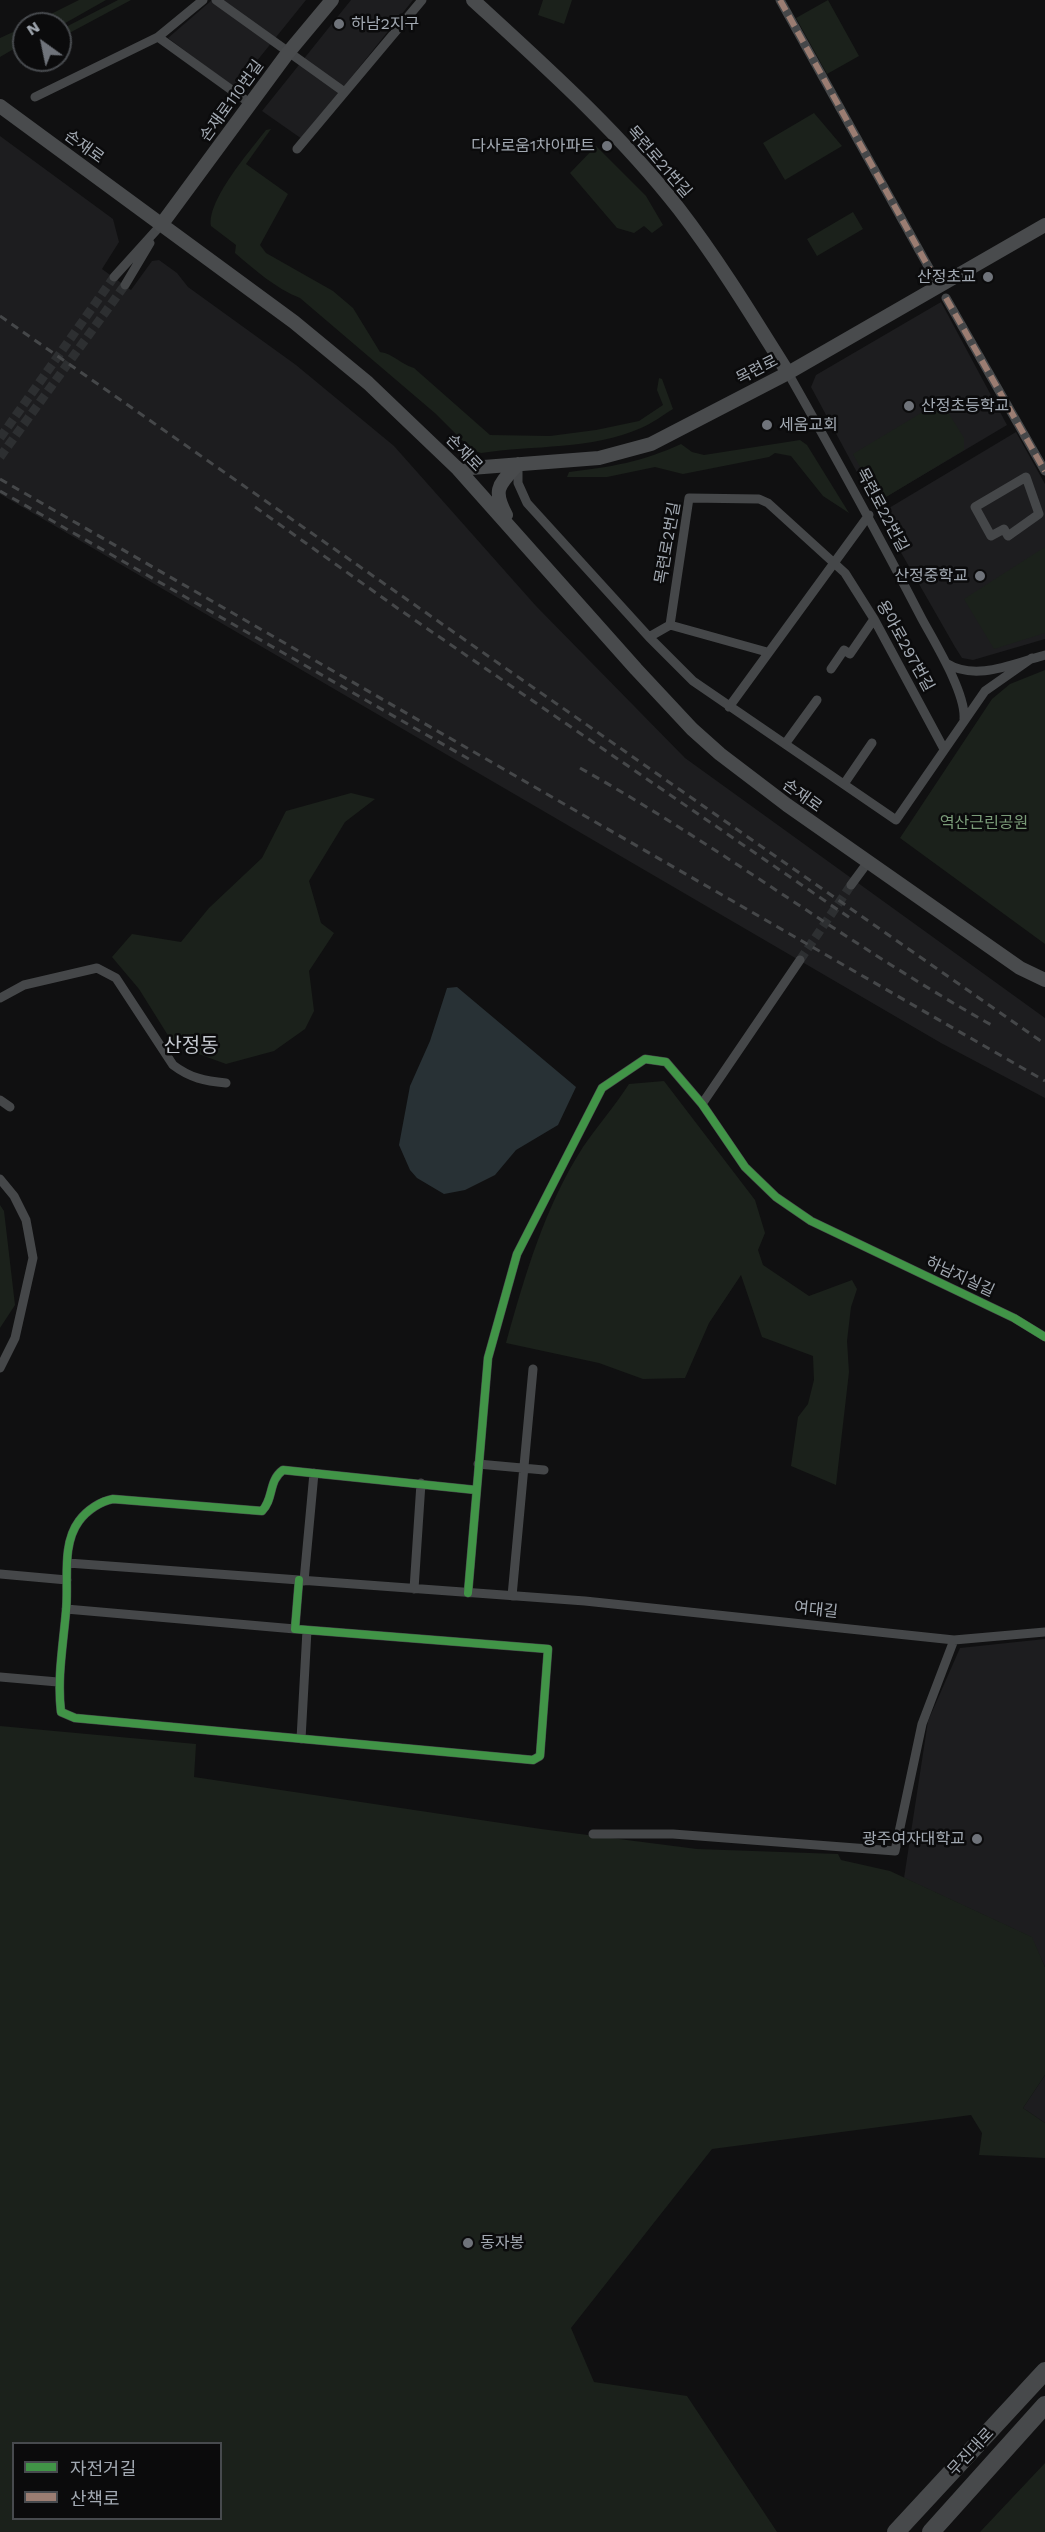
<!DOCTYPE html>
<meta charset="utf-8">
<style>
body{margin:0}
#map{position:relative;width:1045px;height:2532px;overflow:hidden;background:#101011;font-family:"Work Sans","Noto Sans KR",sans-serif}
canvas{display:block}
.legend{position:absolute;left:12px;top:2442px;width:210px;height:78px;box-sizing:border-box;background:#0b0b0c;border:2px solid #474a4e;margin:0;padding:8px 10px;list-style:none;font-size:18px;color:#a2a9b2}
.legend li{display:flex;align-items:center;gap:12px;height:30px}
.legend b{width:30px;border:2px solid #474a4e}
.north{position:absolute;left:12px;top:12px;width:60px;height:60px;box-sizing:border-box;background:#0b0b0c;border:2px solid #474a4e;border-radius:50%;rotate:327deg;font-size:16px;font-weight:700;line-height:24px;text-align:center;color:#a2a9b2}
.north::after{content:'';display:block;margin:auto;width:21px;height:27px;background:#6f737a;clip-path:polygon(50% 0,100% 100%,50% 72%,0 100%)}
</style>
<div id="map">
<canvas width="1045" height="2532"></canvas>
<ul class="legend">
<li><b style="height:8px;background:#419447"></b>자전거길</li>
<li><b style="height:8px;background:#9b7d72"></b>산책로</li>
</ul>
<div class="north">N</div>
</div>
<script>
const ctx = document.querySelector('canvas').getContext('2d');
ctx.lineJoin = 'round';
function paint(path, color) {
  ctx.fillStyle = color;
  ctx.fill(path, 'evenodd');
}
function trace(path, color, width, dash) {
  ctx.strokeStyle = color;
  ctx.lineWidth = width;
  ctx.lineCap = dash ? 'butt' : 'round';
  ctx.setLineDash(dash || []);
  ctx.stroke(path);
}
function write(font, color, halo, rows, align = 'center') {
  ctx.font = font + ' "Work Sans","Noto Sans KR",sans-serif';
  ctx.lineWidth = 5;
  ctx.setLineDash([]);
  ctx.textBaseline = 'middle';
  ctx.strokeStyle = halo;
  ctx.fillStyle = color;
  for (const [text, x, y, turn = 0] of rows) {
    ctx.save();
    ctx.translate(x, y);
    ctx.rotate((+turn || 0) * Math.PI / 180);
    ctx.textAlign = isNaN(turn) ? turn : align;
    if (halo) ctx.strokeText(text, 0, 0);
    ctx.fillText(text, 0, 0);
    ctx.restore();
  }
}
paint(new Path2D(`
 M 212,0 L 306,0 L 235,88 L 168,38 Z
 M 351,0 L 413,0 L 302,139 L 262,111 Z
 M 0,136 L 113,219 L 119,242 L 102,269 L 131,290 L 152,261 L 159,260 L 177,273 L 188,287 L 296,365 L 394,446 L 536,606 L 685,758 L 1045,1018 L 1045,1098 L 941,1043 L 0,494 Z
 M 941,302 L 1007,425 L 874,504 L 811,387 L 816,375 Z
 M 1016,432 L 1045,484 L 1045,639 L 973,660 L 962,658 L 955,647 L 879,514 Z
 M 1045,1639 L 1045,1967 L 1031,1937 L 904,1878 L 928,1721 L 960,1648 Z
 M 1045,2075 L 1045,2123 L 1023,2108 Z`), '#1d1d1f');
paint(new Path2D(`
 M 79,0 L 106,0 L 60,26 L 60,24 L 31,24 Z
 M 118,0 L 131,0 L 60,38 L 60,30 Z
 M 543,0 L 572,0 L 564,24 L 538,15 Z
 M 828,0 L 859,56 L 827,74 L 796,18 Z
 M 24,27 L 24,43 L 0,57 L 0,38 Z
 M 814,113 L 842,146 L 785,180 L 763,143 Z
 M 271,129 L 246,164 L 288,194 L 260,245 L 266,253 L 333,291 L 353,308 L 380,352 C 394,354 400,364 414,368 L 490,435 L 550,436 L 596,430 L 639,421 L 663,405 L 657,390 L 659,378 L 662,379 L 673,409 C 663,415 653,423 641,428 C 592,450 533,445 481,453 L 472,450 L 436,414 L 300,298 C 275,288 255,270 235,253 L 236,245 L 211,226 C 207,200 250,151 266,130 Z
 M 596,146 L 646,196 L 663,225 L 652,233 L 644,226 L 634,233 L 617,228 L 570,173 Z
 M 853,212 L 863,229 L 817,256 L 807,239 Z
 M 941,401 L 964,438 L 964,450 L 881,500 L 877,498 L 853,454 Z
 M 800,440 L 807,445 L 849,513 L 823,496 L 791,456 L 775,453 L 769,457 L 683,474 L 655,467 L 607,477 L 567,477 L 569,472 C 611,467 642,462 681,444 L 692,452 L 704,455 Z
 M 1045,547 L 1045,633 L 994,649 L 964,599 Z
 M 1045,670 L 1045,944 L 900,838 L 992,699 L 1010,684 Z
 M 351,793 L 375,799 L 345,822 L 309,881 L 321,923 L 334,933 L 309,971 L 314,1011 L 305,1029 L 274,1051 L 226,1064 L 174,1045 L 139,989 L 112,957 L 132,934 L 181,942 L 209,908 L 262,858 L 286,811 Z
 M 664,1081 L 755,1200 L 765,1233 L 758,1250 L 763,1265 L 809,1296 L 852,1280 L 857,1289 L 851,1307 L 847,1341 L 849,1372 L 836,1485 L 791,1466 L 798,1417 L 808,1404 L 814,1380 L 813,1356 L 762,1337 L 741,1275 L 709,1323 L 685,1378 L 643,1379 L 599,1363 L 506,1343 C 525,1275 545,1206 583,1147 C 598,1125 615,1106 629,1084 Z
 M 0,1205 L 4,1211 L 15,1305 L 0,1328 Z
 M 0,1726 L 196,1744 L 194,1777 L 541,1829 L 697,1849 L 838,1854 L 841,1860 L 890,1871 L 1032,1937 L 1045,1967 L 1045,2075 L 1023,2108 L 1045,2123 L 1045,2158 L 979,2155 L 982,2133 L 971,2115 L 712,2149 L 571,2328 L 594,2382 L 687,2396 L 777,2532 L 0,2532 ZM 14,2444 L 220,2444 L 220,2518 L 14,2518 Z
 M 1045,2463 L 1045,2532 L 980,2532 Z`), '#1b211b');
paint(new Path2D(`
 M 457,987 L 576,1087 L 558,1125 L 516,1150 L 495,1175 L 465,1190 L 444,1194 L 417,1178 L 410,1170 L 399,1145 L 410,1086 L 430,1041 L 447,988 Z`), '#283135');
trace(new Path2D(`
 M 0,438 L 114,277
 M 0,457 L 125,285
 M 800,960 L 851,885`), '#2d2f31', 9, [9, 4.5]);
trace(new Path2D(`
 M 216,0 L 343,91
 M 780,0 L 934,277
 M 158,37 L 251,104
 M 35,97 L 158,37 L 203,0
 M 297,149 L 422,0
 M 114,277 L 161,225
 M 125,285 L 150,243
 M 946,298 L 1045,471
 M 788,373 C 834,454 879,536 922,619 C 935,643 966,693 964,719
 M 518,464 L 518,483 L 527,503 L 649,637 L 693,681 L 896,820 L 985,691 L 1032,658
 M 1026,477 L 1039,514 L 1008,536 L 1004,529 L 991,536 L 975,507 Z
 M 670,625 L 689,498 L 759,499 L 768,503 L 845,573 L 874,619 L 944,749
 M 670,625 L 767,652
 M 649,637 L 670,625
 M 946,663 C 976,682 1014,663 1045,655
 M 831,669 L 844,650 L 850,654 L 874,619
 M 729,707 L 869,515
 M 785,744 L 817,700
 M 844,784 L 872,743
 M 851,885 L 868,862
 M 0,998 L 24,985 L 97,968 L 116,978 L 173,1065 C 190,1078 205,1081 226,1083
 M 0,1100 L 10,1107
 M 702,1104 L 800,960
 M 0,1179 L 14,1196 L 26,1220 L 33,1258 L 15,1338 L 0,1368
 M 478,1464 L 544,1470
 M 68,1563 L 585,1601 L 954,1640 L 1045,1632
 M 0,1574 L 67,1580
 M 299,1580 L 295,1629 L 548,1649 L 540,1756 L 533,1760 L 75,1718 L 61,1712 C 57,1678 63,1646 66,1611 C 69,1583 61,1545 79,1521 C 87,1510 101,1501 113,1499 L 262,1511 C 274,1499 268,1481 283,1470 L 476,1490
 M 304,1581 L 314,1473
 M 414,1589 L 421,1483
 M 468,1593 L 488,1358 L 517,1254 L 602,1088 L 645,1059 L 666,1062 L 702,1104 L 745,1167 L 776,1197 L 811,1221 L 1014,1318 L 1045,1337
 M 512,1596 L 533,1369
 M 66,1609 L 295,1629
 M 0,1677 L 58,1682
 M 301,1739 L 307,1630
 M 593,1834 L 673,1834 L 895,1851 L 922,1724 L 954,1640`), '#454749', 9);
trace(new Path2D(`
 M 473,0 C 545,66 619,132 679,209 C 719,261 753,317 788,373
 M 0,106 L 294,322 L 368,383 L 458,469 L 636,669 L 692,729 L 720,754 L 787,805 L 1020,968 L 1045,980
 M 161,225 L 287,54 L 332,0
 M 458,469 L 599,458 L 651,444 L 788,373 L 1045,225
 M 506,515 C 492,489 499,485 518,464`), '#494b4d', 14);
trace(new Path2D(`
 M 896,2532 L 1045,2371
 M 931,2532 L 1045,2405`), '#47494b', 18);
trace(new Path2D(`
 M 0,316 L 1045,1044
 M 0,479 L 1045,1081
 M 0,491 L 474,762
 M 255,507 L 400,610 L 850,918
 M 580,768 C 723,848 853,948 995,1027`), '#454749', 3, [8, 6]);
trace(new Path2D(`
 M 780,0 L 934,277
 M 946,298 L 1045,471`), '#9b7d72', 6, [12, 6]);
trace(new Path2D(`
 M 299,1580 L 295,1629 L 548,1649 L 540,1756 L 533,1760 L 75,1718 L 61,1712 C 57,1678 63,1646 66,1611 C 69,1583 61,1545 79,1521 C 87,1510 101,1501 113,1499 L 262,1511 C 274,1499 268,1481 283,1470 L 476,1490
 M 468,1593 L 488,1358 L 517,1254 L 602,1088 L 645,1059 L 666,1062 L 702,1104 L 745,1167 L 776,1197 L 811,1221 L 1014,1318 L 1045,1337`), '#419447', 8);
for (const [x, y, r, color] of [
 [339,24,6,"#6f737a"],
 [607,146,6,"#6f737a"],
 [988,277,6,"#6f737a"],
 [909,406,6,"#6f737a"],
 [767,425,6,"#6f737a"],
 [980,576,6,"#6f737a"],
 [977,1839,6,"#6f737a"],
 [468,2243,6,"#6f737a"]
]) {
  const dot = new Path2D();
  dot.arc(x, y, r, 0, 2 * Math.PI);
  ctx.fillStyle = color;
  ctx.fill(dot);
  trace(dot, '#0b0b0c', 2);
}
write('16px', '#a2a9b2', '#0b0b0c', [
 ["하남2지구",351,24],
 ["다사로움1차아파트",595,146,"right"],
 ["산정초교",976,277,"right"],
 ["산정초등학교",921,406],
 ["세움교회",779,425],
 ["산정중학교",968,576,"right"],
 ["광주여자대학교",965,1839,"right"],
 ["동자봉",480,2243]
], 'left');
write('16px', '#a2a9b2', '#0b0b0c', [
 ["손재로110번길",232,101,-54],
 ["손재로",84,147,36],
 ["목련로21번길",659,162,49],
 ["목련로",757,370,-27],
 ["손재로",464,453,46],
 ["목련로22번길",882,510,62],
 ["목련로2번길",668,543,-80],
 ["용아로297번길",905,646,61],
 ["손재로",802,796,36],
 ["하남지실길",960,1277,25],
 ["여대길",816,1610,6],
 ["무진대로",971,2452,-47]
]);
write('16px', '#7b9c79', '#0b0b0c', [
 ["역산근린공원",984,823]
]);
write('20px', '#c3c7ce', '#0b0b0c', [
 ["산정동",191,1046]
]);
</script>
